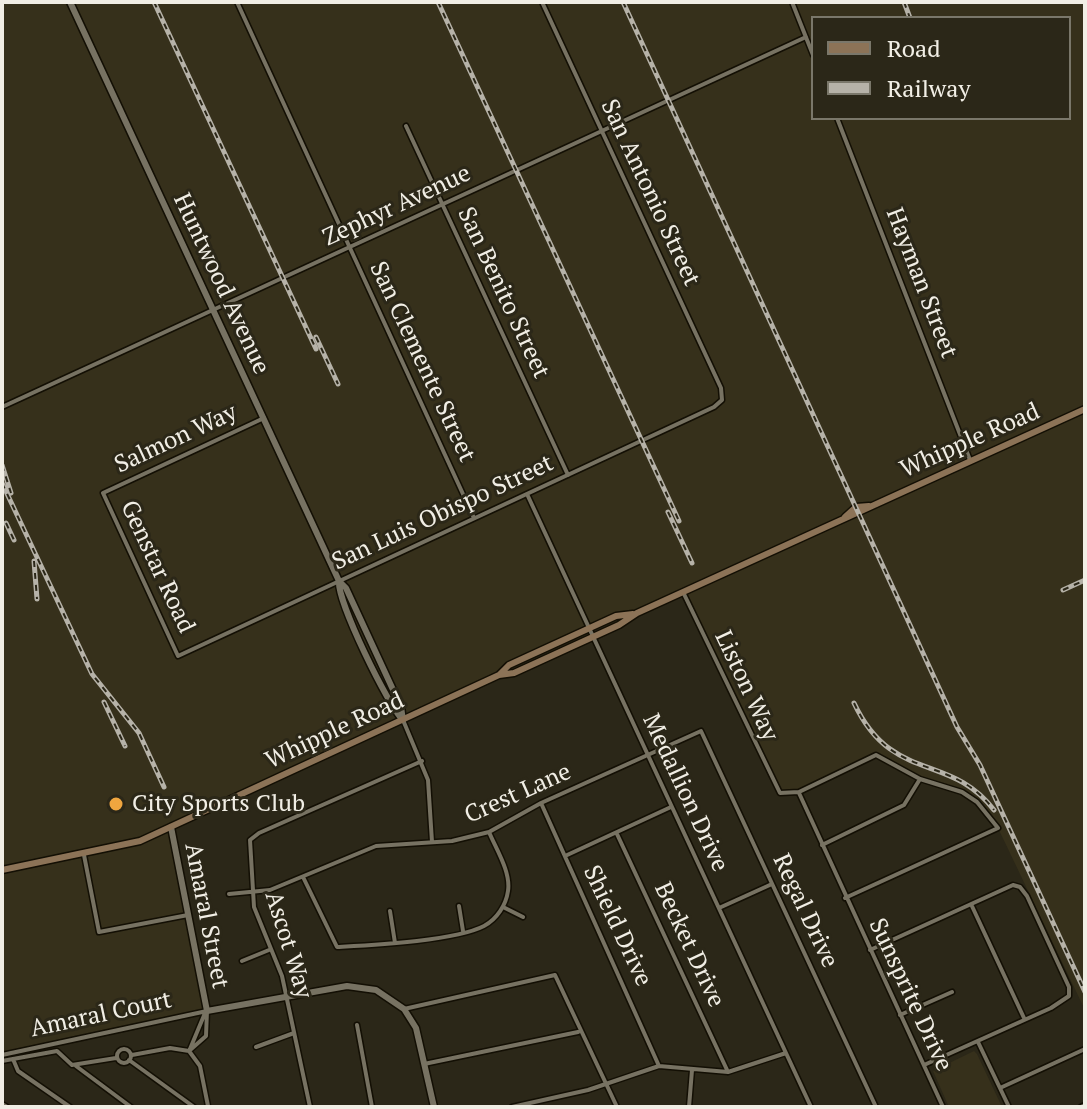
<!DOCTYPE html>
<style>
body{margin:0}
#map{position:relative;width:1087px;height:1109px;overflow:hidden;background:#2b2718;font-family:"PT Serif",serif}
canvas{display:block}
.frame{position:absolute;inset:0;border:4px solid #f1eee5;pointer-events:none}
.legend{position:absolute;left:811px;top:16px;width:260px;height:104px;box-sizing:border-box;background:#2b2718;border:2px solid #7a776a;margin:0;padding:10px 14px;list-style:none;font-size:24px;color:#f1eee5}
.legend li{display:flex;align-items:center;gap:16px;height:40px}
.legend b{width:40px;border:2px solid #7a776a}
</style>
<div id="map">
<canvas width="1087" height="1109"></canvas>
<div class="frame"></div>
<ul class="legend">
<li><b style="height:10px;background:#8c7357"></b>Road</li>
<li><b style="height:10px;background:#b6b2a8"></b>Railway</li>
</ul>
</div>
<script>
const ctx = document.querySelector('canvas').getContext('2d');
ctx.lineJoin = 'round';
function paint(path, color) {
  ctx.fillStyle = color;
  ctx.fill(path, 'evenodd');
}
function trace(path, color, width, dash) {
  ctx.strokeStyle = color;
  ctx.lineWidth = width;
  ctx.lineCap = dash ? 'butt' : 'round';
  ctx.setLineDash(dash || []);
  ctx.stroke(path);
}
function write(font, color, halo, rows, align = 'center') {
  ctx.font = font + ' "PT Serif",serif';
  ctx.lineWidth = 6;
  ctx.setLineDash([]);
  ctx.textBaseline = 'middle';
  ctx.strokeStyle = halo;
  ctx.fillStyle = color;
  for (const [text, x, y, turn = 0] of rows) {
    ctx.save();
    ctx.translate(x, y);
    ctx.rotate((+turn || 0) * Math.PI / 180);
    ctx.textAlign = isNaN(turn) ? turn : align;
    if (halo) ctx.strokeText(text, 0, 0);
    ctx.fillText(text, 0, 0);
    ctx.restore();
  }
}
paint(new Path2D(`
 M 2,2 L 1085,2 L 1085,1010 L 998,828 L 977,802 L 962,792 L 920,779 L 876,755 L 799,792 L 780,793 L 682,593 L 637,613 L 615,616 L 509,665 L 499,675 L 171,827 L 207,1011 L 2,1055 ZM 813,18 L 1069,18 L 1069,118 L 813,118 Z
 M 974,1051 L 977,1054 L 1002,1107 L 949,1107 L 933,1071 Z`), '#36301b');
const minor = new Path2D(`
 M 237,2 L 474,518
 M 792,2 L 813,55
 M 837,118 L 970,460
 M 406,126 L 568,475
 M 2,407 L 806,37
 M 264,418 L 103,493 L 178,656 L 714,407 L 722,400 L 721,388 L 542,2
 M 527,494 L 811,1107
 M 683,592 L 780,793 L 799,792 L 876,755 L 920,779 L 962,792 L 977,802 L 998,828 L 845,898
 M 403,720 L 428,780 L 432,842
 M 799,793 L 943,1107
 M 541,803 L 659,1066
 M 617,834 L 728,1072
 M 822,845 L 904,805 L 920,779
 M 84,855 L 99,932 L 188,915
 M 565,856 L 671,807
 M 304,879 L 337,947 C 372,945 455,941 484,926 C 497,919 506,905 508,891 C 511,872 496,849 489,832
 M 229,894 L 270,890 L 376,846 L 452,841 L 489,832 L 541,803 L 701,731 L 876,1107
 M 971,904 L 1024,1018
 M 459,906 L 463,931
 M 503,907 L 523,917
 M 719,908 L 772,884
 M 390,911 L 395,943
 M 870,950 L 1013,885 L 1020,887 L 1027,896 L 1069,987 L 1069,996 L 1051,1008 L 924,1065
 M 242,961 L 269,950
 M 404,1009 L 555,975 L 617,1107
 M 900,1015 L 952,992
 M 357,1025 L 372,1107
 M 978,1042 L 1009,1107
 M 256,1047 L 294,1033
 M 190,1049 L 205,1013
 M117 1056a7 7 0 1 1 14 0a7 7 0 1 1-14 0Z
 M 189,1051 L 206,1036 L 207,1011
 M 2,1055 L 207,1011
 M 132,1055 L 170,1048 L 189,1051 L 200,1066 L 208,1106
 M 13,1059 L 18,1071 L 70,1107
 M 129,1060 L 194,1107
 M 2,1061 L 57,1051 L 72,1065 L 116,1058
 M 424,1064 L 578,1032
 M 76,1066 L 131,1107
 M 1000,1088 L 1085,1049
 M 2,1104 L 7,1107
 M 310,1107 L 282,976 L 254,907 L 250,840 L 259,833 L 422,761
 M 512,1107 L 588,1090 L 659,1066 L 728,1072 L 786,1053
 M 689,1107 L 692,1070
 M 1081,1107 L 1085,1105`);
const tertiary = new Path2D(`
 M 70,2 L 339,581 L 346,588 L 401,707 L 403,720
 M 339,581 C 337,601 388,706 403,720
 M 171,827 L 207,1011 L 347,986 L 376,990 L 404,1009 L 416,1028 L 434,1107`);
const secondary = new Path2D(`
 M 845,517 L 856,507 L 869,506
 M 499,675 L 509,665 L 616,616 L 633,614
 M 2,870 L 140,841 L 499,675 L 514,673 L 619,625 L 637,613 L 1085,409`);
trace(minor, '#130f04', 7);
trace(tertiary, '#130f04', 9);
trace(secondary, '#130f04', 9);
trace(minor, '#777262', 4);
trace(tertiary, '#777262', 6);
trace(secondary, '#8c7357', 6);
const rail = new Path2D(`
 M 154,2 L 316,349
 M 438,2 L 679,521
 M 623,2 L 957,727 L 980,765 L 1085,992
 M 904,2 L 910,18
 M 316,337 L 338,384
 M 2,465 L 11,493
 M 2,483 L 92,674 L 139,733 L 164,787
 M 668,512 L 692,563
 M 6,523 L 14,540
 M 34,561 L 37,599
 M 1063,590 L 1085,580
 M 104,702 L 125,746
 M 854,703 C 892,784 950,752 994,810`);
trace(rail, '#b6b2a8', 5);
trace(rail, '#2b2718', 2, [6]);
for (const [x, y, r, color] of [
 [116,804,8,"#f0a63f"]
]) {
  const dot = new Path2D();
  dot.arc(x, y, r, 0, 2 * Math.PI);
  ctx.fillStyle = color;
  ctx.fill(dot);
  trace(dot, '#2b2718', 3);
}
write('24px', '#f1eee5', '#2b2718', [
 ["San Antonio Street",650,193,65],
 ["Zephyr Avenue",397,206,-25],
 ["Hayman Street",921,283,69],
 ["Huntwood Avenue",221,284,65],
 ["San Benito Street",503,293,65],
 ["San Clemente Street",422,362,65],
 ["Salmon Way",176,439,-25],
 ["Whipple Road",970,441,-24],
 ["San Luis Obispo Street",443,513,-25],
 ["Genstar Road",157,567,65],
 ["Liston Way",746,686,65],
 ["Whipple Road",335,731,-25],
 ["Medallion Drive",685,793,65],
 ["Crest Lane",518,794,-24],
 ["Regal Drive",805,911,65],
 ["Amaral Street",206,916,79],
 ["Shield Drive",617,926,65],
 ["Ascot Way",288,945,73],
 ["Becket Drive",689,945,65],
 ["Sunsprite Drive",910,995,65],
 ["Amaral Court",101,1015,-12]
]);
write('24px', '#f1eee5', '#2b2718', [
 ["City Sports Club",132,804]
], 'left');
</script>
